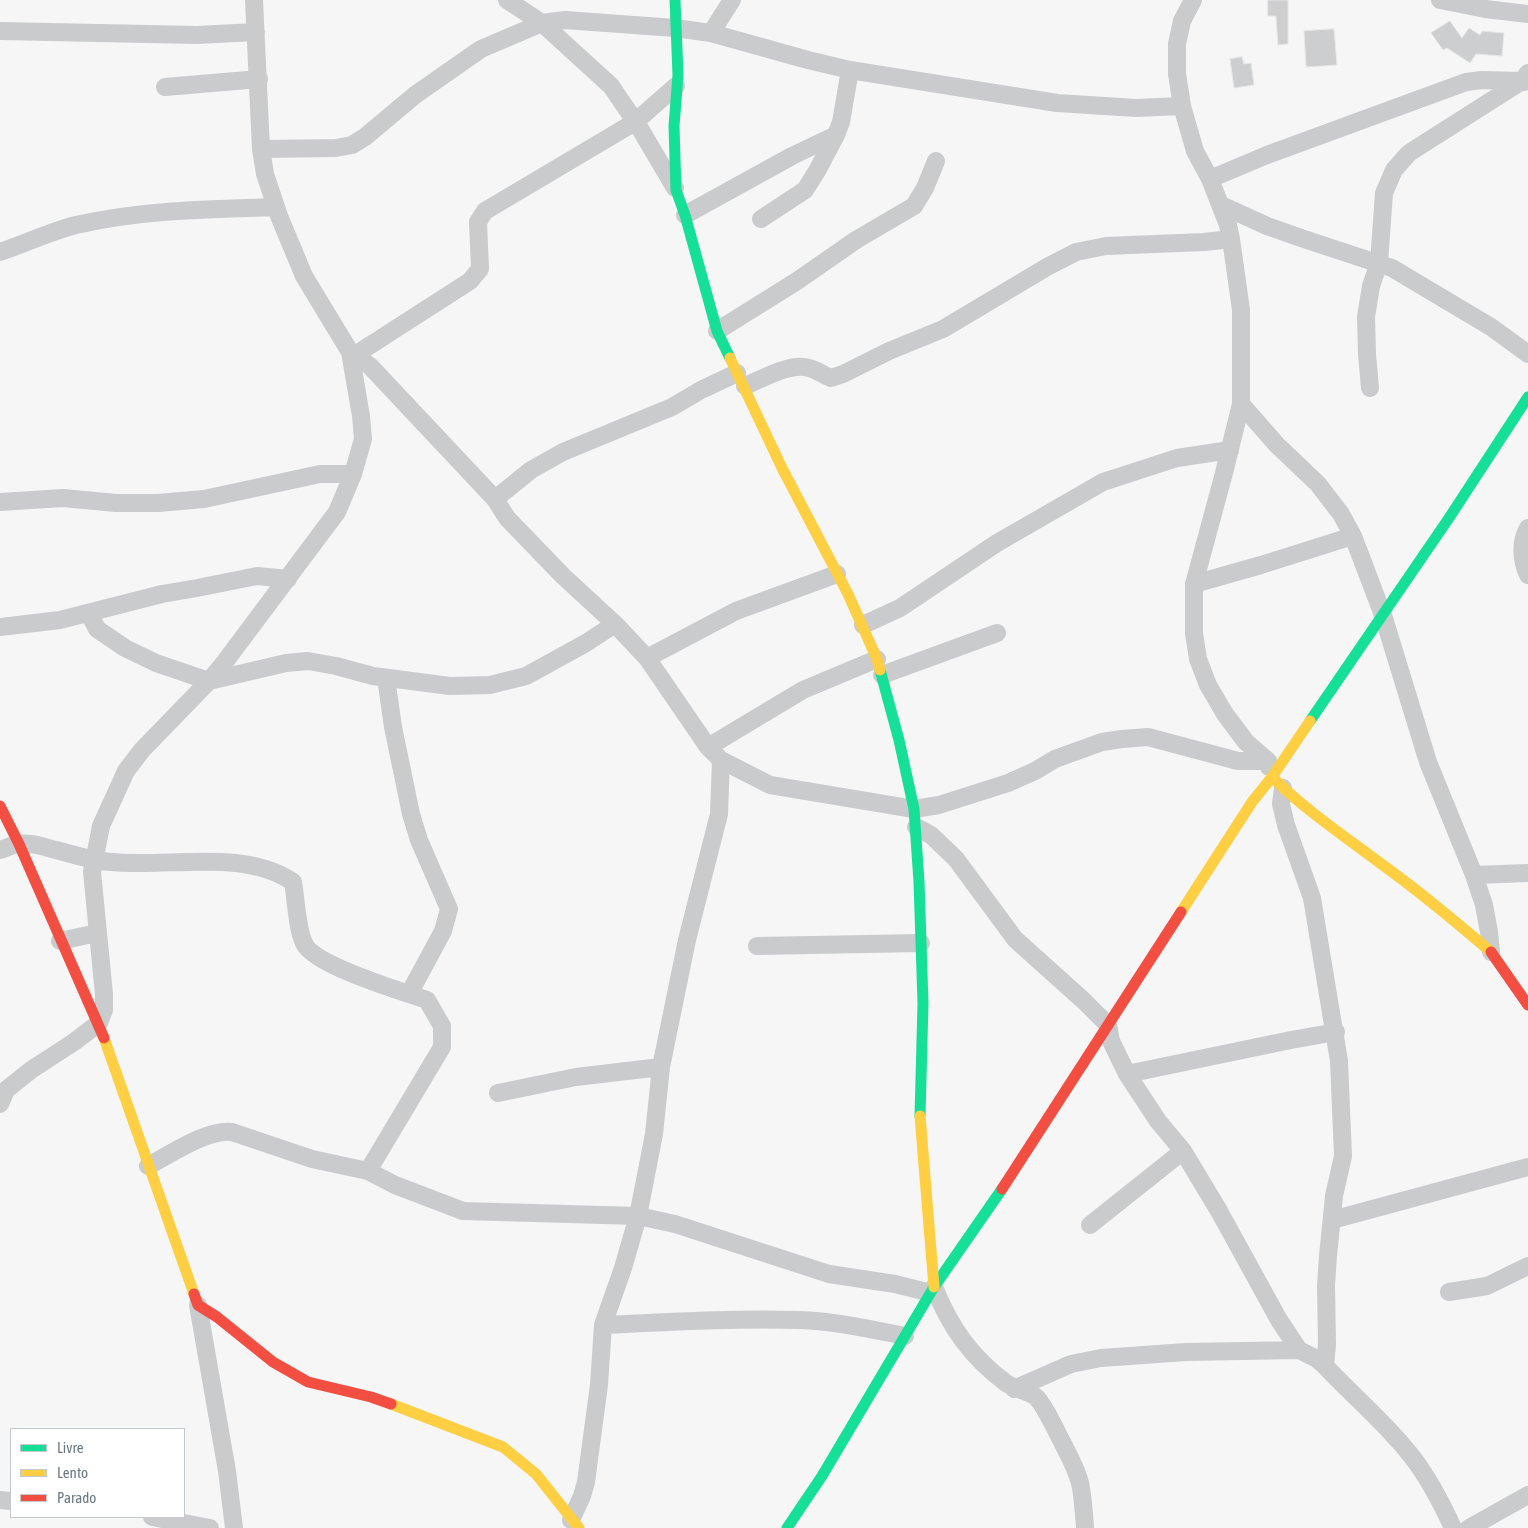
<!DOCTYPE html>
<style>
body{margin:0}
#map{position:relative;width:1528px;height:1528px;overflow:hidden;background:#f6f6f6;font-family:"Asap Condensed",sans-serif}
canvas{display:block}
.legend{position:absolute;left:10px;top:1428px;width:175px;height:90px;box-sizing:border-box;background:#fff;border:1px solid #c3c9cd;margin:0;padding:6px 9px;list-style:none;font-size:15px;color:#6a7883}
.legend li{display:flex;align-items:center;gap:10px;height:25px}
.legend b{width:25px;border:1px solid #c3c9cd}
</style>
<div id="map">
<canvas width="1528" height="1528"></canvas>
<ul class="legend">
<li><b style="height:6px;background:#16e098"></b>Livre</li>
<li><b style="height:6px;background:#ffcf43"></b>Lento</li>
<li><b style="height:6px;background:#f24e42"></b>Parado</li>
</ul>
</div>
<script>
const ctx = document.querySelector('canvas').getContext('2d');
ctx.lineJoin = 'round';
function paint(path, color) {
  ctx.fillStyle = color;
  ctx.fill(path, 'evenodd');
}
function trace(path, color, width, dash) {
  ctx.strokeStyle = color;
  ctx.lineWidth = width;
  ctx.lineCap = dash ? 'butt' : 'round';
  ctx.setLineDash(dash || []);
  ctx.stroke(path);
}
const building = new Path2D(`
 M 1268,0 L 1288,0 L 1288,44 L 1278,45 L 1276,16 L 1268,16 Z
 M 1450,21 L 1462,38 L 1469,28 L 1480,35 L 1482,31 L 1504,33 L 1502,56 L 1476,54 L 1470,63 L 1447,48 L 1443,50 L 1431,33 Z
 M 1334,29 L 1337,65 L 1306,67 L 1304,31 Z
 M 1242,57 L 1244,64 L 1251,63 L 1254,85 L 1234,88 L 1230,59 Z`);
paint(building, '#cdcecf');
trace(building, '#e6e6e6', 1);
trace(new Path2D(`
 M 507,0 L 542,23 L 611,86 L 639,127 L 675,188
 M 1193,0 L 1182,21 L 1177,44 L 1177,74 L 1182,106 L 1195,151 L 1210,179 L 1228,225 L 1231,239 L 1241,310 L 1241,404 L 1224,473 L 1194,584 L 1194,633 L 1198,659 L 1208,685 L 1225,714 L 1246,742 L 1268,761 L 1269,767
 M 1440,0 L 1485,9 L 1528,14
 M 0,31 L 197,35 L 256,32
 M 711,33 L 732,0
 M 165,87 L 259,79
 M 261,149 L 336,148 L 352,145 L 365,137 L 415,95 L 481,49 L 542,23 L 565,20 L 675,28 L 711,33 L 808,60 L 850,70 L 1057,103 L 1136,108 L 1182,106
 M 1210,179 L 1267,155 L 1466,82 L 1482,80 L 1522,81 L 1524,82
 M 1221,205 L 1267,226 L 1304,239 L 1392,268 L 1491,327 L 1528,354
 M 685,215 L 792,156 L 836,135
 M 761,219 L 805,190 L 817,171 L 836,135 L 841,122 L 850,70
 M 0,252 C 25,244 51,231 76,225 C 142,210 208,209 275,207
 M 717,331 L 797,281 L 856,240 L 914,206 L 925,188 L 936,161
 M 350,352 L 370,366 L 495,499 L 507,518 L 563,576 L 615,624 L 647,658 L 708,747 L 721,760 L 770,785 L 914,809 L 939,805 L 1008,783 L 1035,771 L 1055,759 L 1102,742 L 1122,739 L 1148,737 L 1238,761 L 1268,761
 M 355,355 L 470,281 L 480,269 L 478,222 L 485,211 L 635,122 L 676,86
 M 745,386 C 762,379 791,362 809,368 C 817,370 823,375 831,378 L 843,374 L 889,351 L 943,329 L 1047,267 L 1076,252 L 1106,246 L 1204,242 L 1231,239
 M 1370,388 L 1367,354 L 1366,317 L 1371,286 L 1379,263 L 1384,193 L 1394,170 L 1409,153 L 1522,81 L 1528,73
 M 1241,404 L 1277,445 L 1318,484 L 1341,514 L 1353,536 L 1383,615 L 1428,762 L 1474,875 L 1484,905 L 1489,932 L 1491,952
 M 495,499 L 531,470 L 563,452 L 672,407 L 701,390 L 737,373
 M 0,502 L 63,498 L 116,503 L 158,503 L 204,499 L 320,474 L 353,474
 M 1528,528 C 1520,542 1521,560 1528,575
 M 1194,584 L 1261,565 L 1353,536
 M 89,613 L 97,629 L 125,648 L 156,663 L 209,681 L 286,663 L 308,661 L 336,666 L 373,676 L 450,686 L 490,685 L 526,676 L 586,643 L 615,624
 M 863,625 L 900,608 L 997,543 L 1103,482 L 1177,458 L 1230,450
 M 0,627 L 60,620 L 162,594 L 197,588 L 257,576 L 288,579
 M 647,658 L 736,611 L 837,574
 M 882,675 L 997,633
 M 386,678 L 393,727 L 411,814 L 419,840 L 449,909 L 443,931 L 409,994
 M 708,747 L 803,690 L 877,659
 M 1283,788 L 1281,804 L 1286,825 L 1312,898 L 1339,1061 L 1343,1156 L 1334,1196 L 1328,1256 L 1326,1285 L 1327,1345 L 1325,1366
 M 916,827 L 931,835 L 956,859 L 1015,939 L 1084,1001 L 1108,1025 L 1111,1041 L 1127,1074 L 1158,1121 L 1183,1151 L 1219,1211 L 1279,1320 L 1299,1350 L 1317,1359 L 1325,1366 C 1354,1397 1387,1424 1413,1458 C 1429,1479 1442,1504 1453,1528
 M 0,850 C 6,848 12,845 18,844 C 31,842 44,847 56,850 C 75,855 93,861 112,862 C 169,868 243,848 293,882 C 296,899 297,929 304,943 C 313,965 403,992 427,1000 L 442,1026 L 442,1047 L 368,1171
 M 1474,875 L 1528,873
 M 60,941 L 97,933
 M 757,946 L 921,943
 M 1127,1074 L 1291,1040 L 1336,1032
 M 498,1093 L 576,1077 L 661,1067
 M 0,1104 L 6,1090 L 31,1070 L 74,1042 L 99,1023 L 104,1010 L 104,994 L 92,872 L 101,826 L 126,771 L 142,750 L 209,681 L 224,663 L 337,512 L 353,474 L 363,439 L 361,416 L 350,352 L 304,276 L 279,216 L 265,174 L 261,149 L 254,0
 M 148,1166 C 171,1154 207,1129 232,1132 L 312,1159 L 368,1171 L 395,1185 L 463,1211 L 638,1216 L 675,1224 L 829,1274 L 895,1284 L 931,1293
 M 1332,1220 L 1528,1167
 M 1090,1225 L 1183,1151
 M 934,1287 C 950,1327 971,1357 1006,1383 C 1014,1389 1032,1392 1037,1398 C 1045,1407 1050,1419 1056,1430 C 1064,1447 1075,1464 1080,1483 C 1083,1497 1084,1513 1085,1528
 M 1449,1292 L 1487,1286 L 1528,1266
 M 198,1305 L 227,1471 L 234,1528
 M 603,1325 C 668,1322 734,1318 799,1320 C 834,1321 870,1329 905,1336
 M 1014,1389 L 1071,1364 L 1101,1358 L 1186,1352 L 1299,1350
 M 0,1500 L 11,1501
 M 152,1517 L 210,1528
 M 571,1520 L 582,1496 L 586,1482 L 599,1385 L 603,1325 L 623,1268 L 638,1216 L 654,1134 L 661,1067 L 687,940 L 719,814 L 721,760
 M 1469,1528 L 1528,1495`), '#c9cbcc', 18);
trace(new Path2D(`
 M 675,0 L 678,75 L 674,126 L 676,190 L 685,215 L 717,331 L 730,358
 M 880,670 L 899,740 L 914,809 L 919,882 L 923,1003 L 920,1116
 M 1310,721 L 1449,518 L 1528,397
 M 787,1528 L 822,1476 L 934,1287 L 1002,1189`), '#16e098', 11);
trace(new Path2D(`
 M 730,358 L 782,468 L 848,594 L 877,659 L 880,670
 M 1272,777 C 1304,809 1344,836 1380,863 C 1419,891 1455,921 1491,952
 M 1181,912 L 1252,802 L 1272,777 L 1310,721
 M 104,1038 L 194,1294
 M 920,1116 L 934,1287
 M 391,1404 L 503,1447 L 536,1474 L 579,1528`), '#ffcf43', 11);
trace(new Path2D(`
 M 0,806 L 19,844 L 104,1038
 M 1491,952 L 1528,1005
 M 1002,1189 L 1181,912
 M 194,1294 L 198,1305 L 217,1317 L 273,1362 L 308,1382 L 371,1397 L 391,1404`), '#f24e42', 11);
</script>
